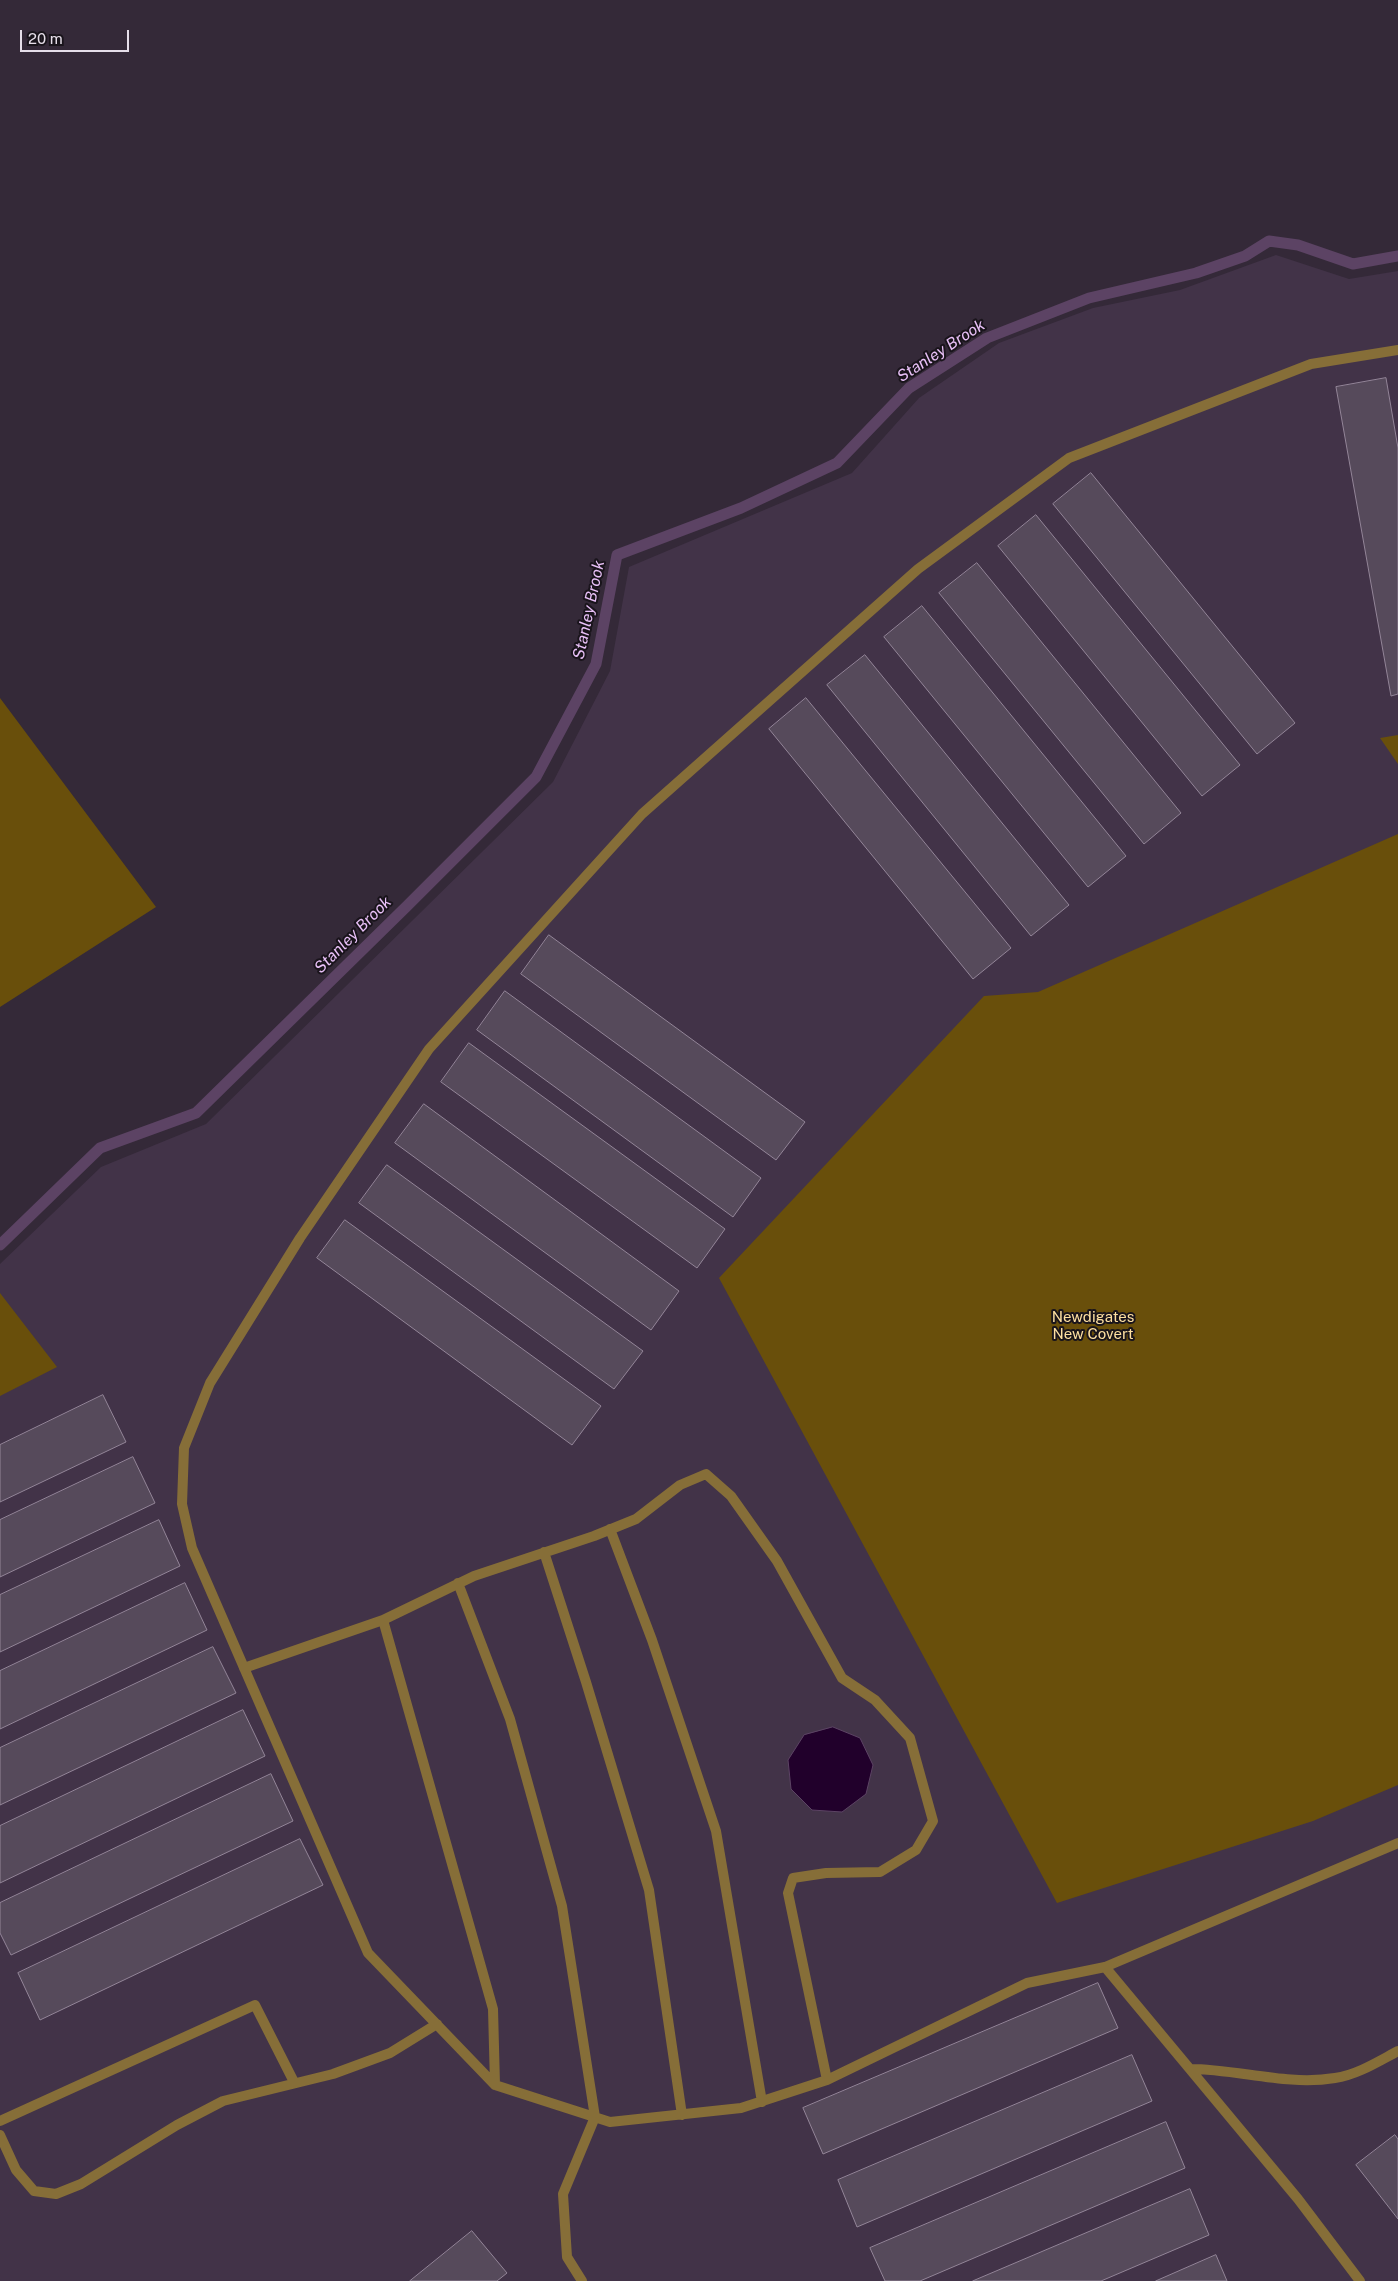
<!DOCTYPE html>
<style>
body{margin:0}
#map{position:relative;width:1398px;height:2281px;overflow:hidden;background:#342938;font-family:"Public Sans",sans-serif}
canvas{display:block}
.scale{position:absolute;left:20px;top:30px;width:109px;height:22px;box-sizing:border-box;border:2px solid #e6dee9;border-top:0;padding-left:6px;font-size:15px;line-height:18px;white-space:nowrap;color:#e6dee9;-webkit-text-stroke:4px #19141b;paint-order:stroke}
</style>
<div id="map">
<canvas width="1398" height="2281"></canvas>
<div class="scale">20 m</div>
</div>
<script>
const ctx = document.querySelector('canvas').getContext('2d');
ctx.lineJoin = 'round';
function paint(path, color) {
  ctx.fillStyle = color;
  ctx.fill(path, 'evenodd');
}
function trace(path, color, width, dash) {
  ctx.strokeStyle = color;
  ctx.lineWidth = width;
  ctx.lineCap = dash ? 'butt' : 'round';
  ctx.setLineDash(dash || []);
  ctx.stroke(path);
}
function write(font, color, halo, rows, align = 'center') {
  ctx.font = font + ' "Public Sans",sans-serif';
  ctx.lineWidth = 4;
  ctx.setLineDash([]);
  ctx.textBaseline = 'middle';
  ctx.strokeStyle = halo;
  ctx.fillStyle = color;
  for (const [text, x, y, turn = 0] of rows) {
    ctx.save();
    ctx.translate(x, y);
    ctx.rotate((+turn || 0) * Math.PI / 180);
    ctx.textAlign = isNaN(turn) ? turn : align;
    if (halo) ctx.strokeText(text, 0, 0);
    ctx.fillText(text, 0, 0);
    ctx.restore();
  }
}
paint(new Path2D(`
 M 1276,255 L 1349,279 L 1398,271 L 1398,2281 L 0,2281 L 0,1264 L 101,1167 L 206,1124 L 553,782 L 610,671 L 629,567 L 852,473 L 919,398 L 999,343 L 1093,308 L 1180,290 Z`), '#423348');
paint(new Path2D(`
 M 0,698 L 156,907 L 0,1007 Z
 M 1398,735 L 1398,764 L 1380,738 Z
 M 1398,834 L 1398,1785 L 1313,1821 L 1057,1903 L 719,1278 L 984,996 L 1038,992 Z
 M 0,1293 L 57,1367 L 0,1396 Z`), '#694f0b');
const water = new Path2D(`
 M 833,1727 L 860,1738 L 873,1765 L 866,1794 L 842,1812 L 812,1810 L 791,1789 L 788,1760 L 804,1735 Z`);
paint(water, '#21002b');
trace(water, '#5c4364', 1);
trace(new Path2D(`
 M 0,1245 L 100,1148 L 196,1113 L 408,905 L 536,777 L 596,664 L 617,555 L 741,508 L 837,463 L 909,388 L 987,338 L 1089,298 L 1196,273 L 1245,256 L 1269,241 L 1298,245 L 1353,264 L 1398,256`), '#5c4364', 11);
const building = new Path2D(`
 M 1386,378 L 1398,448 L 1398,694 L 1391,696 L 1336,387 Z
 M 1091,473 L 1295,723 L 1257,754 L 1053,504 Z
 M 1036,515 L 1240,765 L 1202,796 L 998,546 Z
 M 977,563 L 1181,813 L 1144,844 L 939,593 Z
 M 922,606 L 1126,856 L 1088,887 L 884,637 Z
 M 865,655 L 1069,905 L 1031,936 L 827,685 Z
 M 806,698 L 1011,948 L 973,979 L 769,729 Z
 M 549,935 L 805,1122 L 776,1160 L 521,974 Z
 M 505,991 L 761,1178 L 733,1217 L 477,1030 Z
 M 469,1043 L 725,1229 L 697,1268 L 441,1082 Z
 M 424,1104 L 679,1291 L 651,1330 L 395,1143 Z
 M 387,1165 L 643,1351 L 614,1389 L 359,1203 Z
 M 345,1220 L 601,1406 L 572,1445 L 317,1258 Z
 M 103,1395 L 126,1442 L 0,1502 L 0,1445 Z
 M 133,1457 L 155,1503 L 0,1577 L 0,1520 Z
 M 159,1520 L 180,1566 L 0,1652 L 0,1595 Z
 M 185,1583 L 207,1630 L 0,1729 L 0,1671 Z
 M 213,1647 L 236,1693 L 0,1805 L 0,1748 Z
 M 243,1710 L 265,1756 L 0,1883 L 0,1826 Z
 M 271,1774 L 293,1821 L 11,1955 L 0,1933 L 0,1903 Z
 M 300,1839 L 323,1885 L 40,2020 L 18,1973 Z
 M 1098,1983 L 1118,2028 L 823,2154 L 803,2108 Z
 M 1132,2055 L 1152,2101 L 857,2227 L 838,2180 Z
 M 1166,2122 L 1185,2168 L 920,2281 L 885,2281 L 870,2248 Z
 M 1395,2135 L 1398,2139 L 1398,2219 L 1356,2165 Z
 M 1190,2189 L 1209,2235 L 1101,2281 L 973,2281 Z
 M 472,2231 L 507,2273 L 497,2281 L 410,2281 Z
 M 1216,2255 L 1227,2281 L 1156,2281 Z`);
paint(building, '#564a5b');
trace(building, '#938598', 1);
trace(new Path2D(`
 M 1398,350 L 1311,364 L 1069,458 L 918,569 L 642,814 L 429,1049 L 300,1238 L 210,1383 L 184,1448 L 182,1504 L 192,1548 L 368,1953 L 495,2085 L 610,2122 L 741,2108 L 827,2080 L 1027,1983 L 1105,1967 L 1398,1843
 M 610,1529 L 652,1640 L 716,1831 L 762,2102
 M 544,1552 L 586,1682 L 649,1890 L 682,2115
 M 458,1583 L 510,1719 L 562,1906 L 595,2117 L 563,2194 L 567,2257 L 582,2281
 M 383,1620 L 493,2009 L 495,2085
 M 244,1668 L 383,1620 L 474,1576 L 594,1536 L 636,1519 L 680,1485 L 706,1474 L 731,1496 L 777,1561 L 842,1678 L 875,1700 L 910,1738 L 933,1821 L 916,1850 L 880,1872 L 826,1873 L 793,1878 L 788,1893 L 827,2080
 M 1105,1967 L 1298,2199 L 1360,2281
 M 1190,2069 C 1238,2069 1286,2086 1335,2078 C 1357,2075 1379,2061 1398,2051
 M 0,2121 L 255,2005 L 294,2082
 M 0,2135 L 16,2170 L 34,2191 L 56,2194 L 81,2184 L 177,2125 L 223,2101 L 333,2074 L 390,2053 L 437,2024`), '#866e38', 10);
write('15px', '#fee0a1', '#19141b', [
 ["Newdigates",1093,1317],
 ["New Covert",1093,1334]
]);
write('italic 16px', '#e8c0f7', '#19141b', [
 ["Stanley Brook",941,351,-33],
 ["Stanley Brook",589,610,-78],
 ["Stanley Brook",353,935,-45]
]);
</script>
